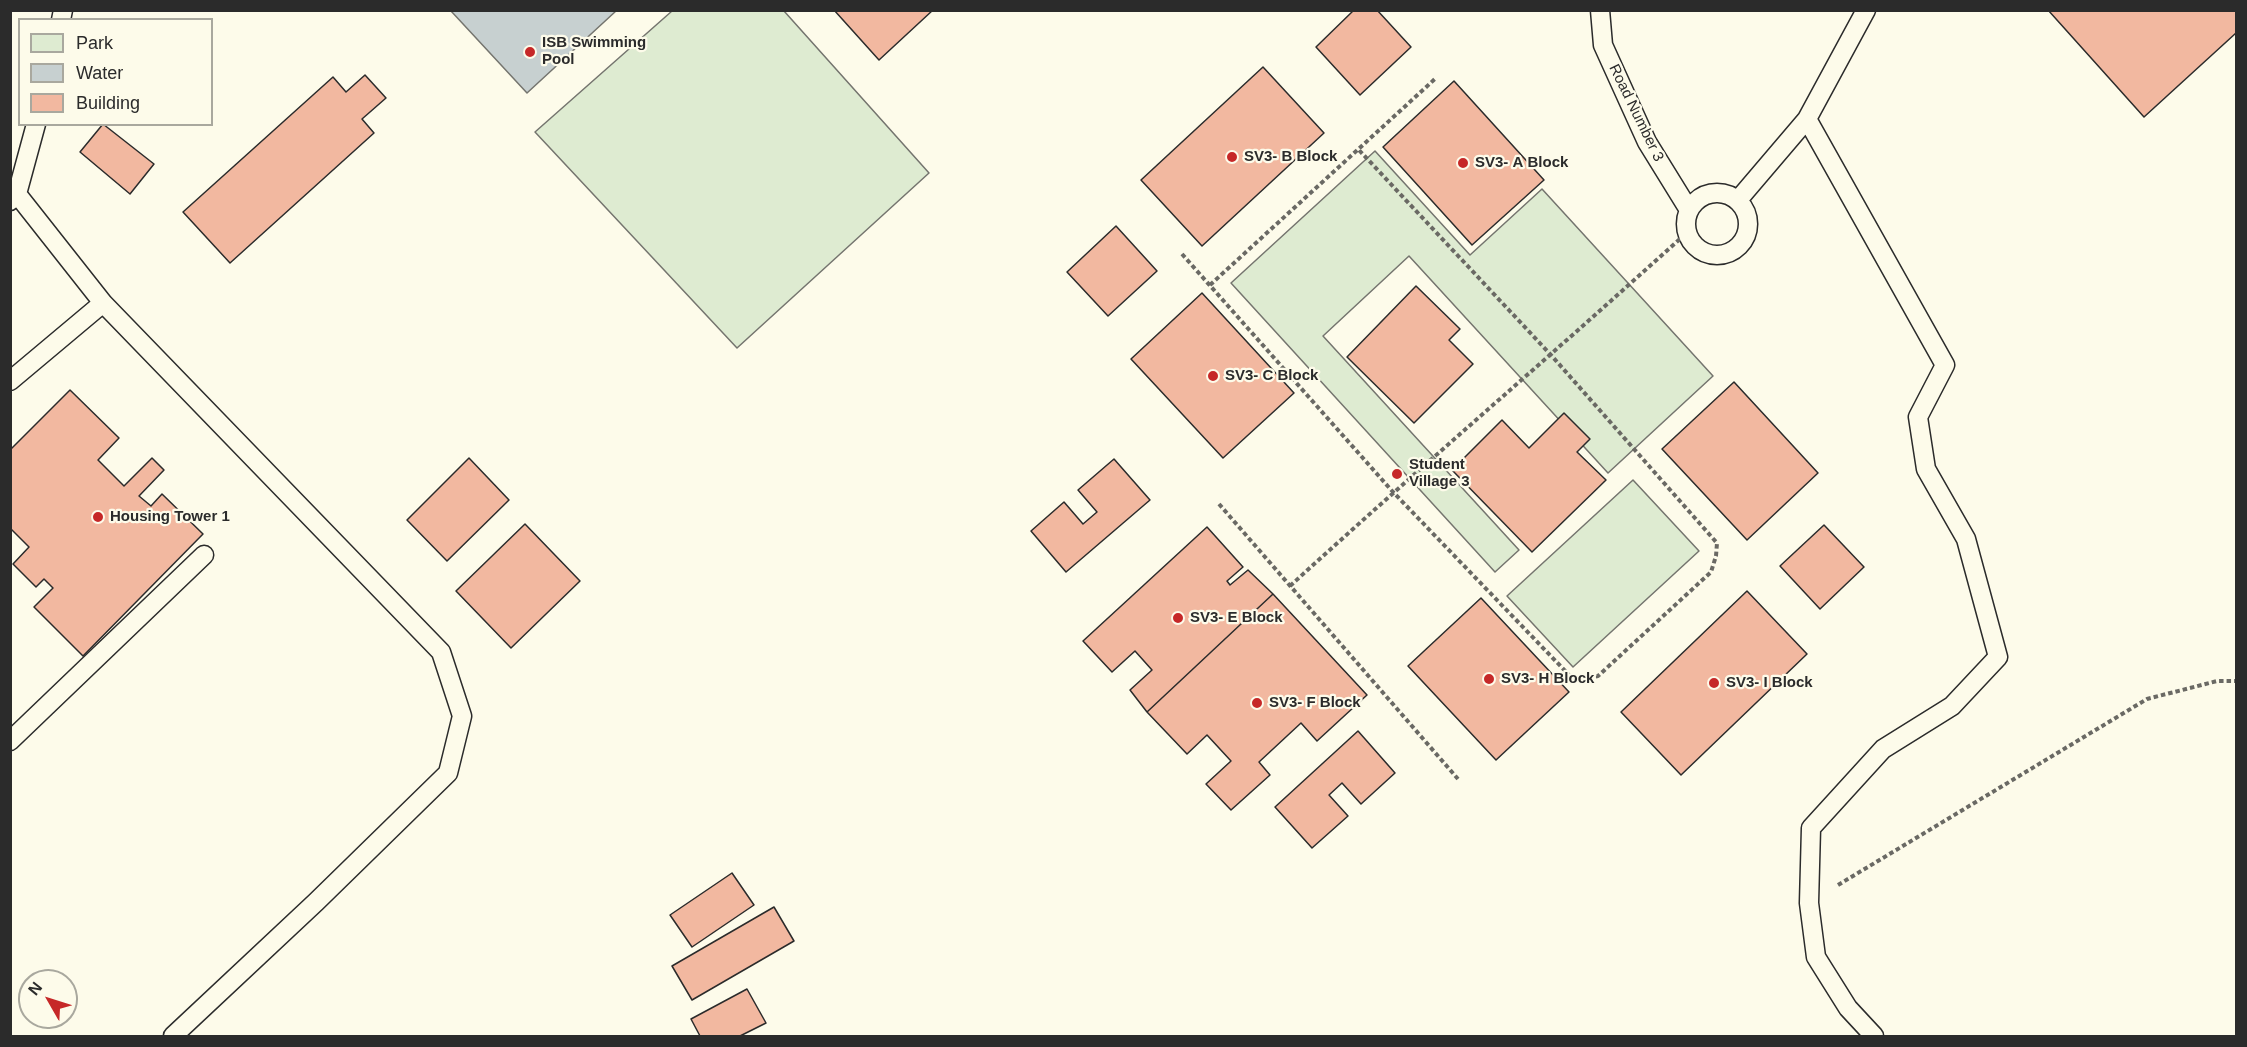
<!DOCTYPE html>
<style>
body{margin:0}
#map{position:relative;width:2247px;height:1047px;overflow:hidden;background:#fdfbea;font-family:Helvetica,sans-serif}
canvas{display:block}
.frame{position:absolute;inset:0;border:12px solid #2b2b2b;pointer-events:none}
.legend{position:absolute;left:18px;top:18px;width:195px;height:108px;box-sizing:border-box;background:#fdfbea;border:2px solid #a9a89e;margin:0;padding:8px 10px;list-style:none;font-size:18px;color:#2b2b2b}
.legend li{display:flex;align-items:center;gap:12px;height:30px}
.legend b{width:30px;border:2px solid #a9a89e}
.north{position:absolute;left:18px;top:969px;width:60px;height:60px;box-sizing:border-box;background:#fdfbea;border:2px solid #a9a89e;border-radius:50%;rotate:309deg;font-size:16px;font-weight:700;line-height:24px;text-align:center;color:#2b2b2b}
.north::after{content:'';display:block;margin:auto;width:21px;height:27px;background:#c62828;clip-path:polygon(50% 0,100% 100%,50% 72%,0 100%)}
</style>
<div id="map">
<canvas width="2247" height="1047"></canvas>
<div class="frame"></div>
<ul class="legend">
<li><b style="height:16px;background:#deebd1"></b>Park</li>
<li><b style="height:16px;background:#c7d0d0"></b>Water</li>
<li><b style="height:16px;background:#f2b8a0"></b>Building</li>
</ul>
<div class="north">N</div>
</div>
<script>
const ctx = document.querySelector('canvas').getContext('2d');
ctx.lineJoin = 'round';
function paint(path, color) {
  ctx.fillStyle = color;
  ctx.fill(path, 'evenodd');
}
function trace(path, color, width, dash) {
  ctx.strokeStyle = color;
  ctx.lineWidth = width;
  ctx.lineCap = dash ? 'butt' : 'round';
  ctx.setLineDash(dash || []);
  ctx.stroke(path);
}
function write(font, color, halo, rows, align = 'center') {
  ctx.font = font + ' Helvetica,sans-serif';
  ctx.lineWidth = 4.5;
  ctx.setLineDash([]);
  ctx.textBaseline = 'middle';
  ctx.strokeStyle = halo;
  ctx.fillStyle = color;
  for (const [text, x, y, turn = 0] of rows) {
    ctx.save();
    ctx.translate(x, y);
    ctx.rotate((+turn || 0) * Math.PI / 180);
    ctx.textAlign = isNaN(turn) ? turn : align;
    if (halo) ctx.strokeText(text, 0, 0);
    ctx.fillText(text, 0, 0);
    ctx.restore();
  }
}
const green = new Path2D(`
 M 672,11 L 784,11 L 929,173 L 737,348 L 535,132 Z
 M 1375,151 L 1470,255 L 1542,189 L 1713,376 L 1608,473 L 1409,256 L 1323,336 L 1519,550 L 1495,572 L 1231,283 Z
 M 1633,480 L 1699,551 L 1573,667 L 1507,596 Z`);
paint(green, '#deebd1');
trace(green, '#74746e', 1.5);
const water = new Path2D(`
 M 451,11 L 616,11 L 527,93 Z`);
paint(water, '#c7d0d0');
trace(water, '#74746e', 1.5);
const building = new Path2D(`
 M 834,10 L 933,10 L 879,60 Z
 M 1354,10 L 1377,10 L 1411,47 L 1360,95 L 1316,47 Z
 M 2048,10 L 2236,10 L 2236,33 L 2144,117 Z
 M 1263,67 L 1324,133 L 1202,246 L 1141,180 Z
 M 365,75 L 386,98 L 362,119 L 374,133 L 230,263 L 183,212 L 333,77 L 346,92 Z
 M 1454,81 L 1544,180 L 1472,245 L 1383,147 Z
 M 103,124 L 154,164 L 130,194 L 80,152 Z
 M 1116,226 L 1157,271 L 1108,316 L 1067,272 Z
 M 1416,286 L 1460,329 L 1449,340 L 1473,364 L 1414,423 L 1347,357 Z
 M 1202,293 L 1294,393 L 1223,458 L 1131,359 Z
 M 1734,382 L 1818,473 L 1747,540 L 1662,449 Z
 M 70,390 L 119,438 L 98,460 L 124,486 L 152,458 L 164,470 L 139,496 L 151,506 L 162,494 L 203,534 L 83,656 L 34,607 L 53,588 L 44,579 L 36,587 L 13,564 L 29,547 L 10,528 L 10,450 Z
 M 1564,413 L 1590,439 L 1577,452 L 1606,480 L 1532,552 L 1452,470 L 1502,420 L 1529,448 Z
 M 469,458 L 509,500 L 447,561 L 407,520 Z
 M 1114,459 L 1150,500 L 1066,572 L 1031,531 L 1064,502 L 1083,524 L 1097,512 L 1078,490 Z
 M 525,524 L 580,581 L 511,648 L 456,591 Z
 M 1824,525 L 1864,567 L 1820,609 L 1780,566 Z
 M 1207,527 L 1243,567 L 1227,581 L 1230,585 L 1248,570 L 1273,594 L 1147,712 L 1130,690 L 1152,670 L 1135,651 L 1112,672 L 1083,641 Z
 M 1747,591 L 1807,654 L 1681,775 L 1621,712 Z
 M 1273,594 L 1367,695 L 1317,741 L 1301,723 L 1259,762 L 1270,775 L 1231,810 L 1206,784 L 1231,761 L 1207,735 L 1187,754 L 1147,712 Z
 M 1481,598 L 1569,692 L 1496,760 L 1408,666 Z
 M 1358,731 L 1395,773 L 1361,804 L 1342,783 L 1329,795 L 1348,816 L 1312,848 L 1275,807 Z
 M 732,873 L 754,905 L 692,947 L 670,915 Z
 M 774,907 L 794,941 L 692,1000 L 672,966 Z
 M 747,989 L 766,1023 L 740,1036 L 700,1036 L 691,1019 Z`);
paint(building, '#f2b8a0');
trace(building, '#2b2b2b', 1.5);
const lane = new Path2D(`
 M 1600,10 L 1603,45 L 1647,142 L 1689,210
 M 1866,10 L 1807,119 L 1945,365 L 1918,417 L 1926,469 L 1966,539 L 1998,657 L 1952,706 L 1883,749 L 1811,828 L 1809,903 L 1816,957 L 1848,1008 L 1874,1036
 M 61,20 L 63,10
 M1686 224a31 31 0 1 1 62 0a31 31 0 1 1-62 0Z
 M 17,194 L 103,303 L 441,652 L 462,716 L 448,773 L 316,902 L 173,1036
 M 1738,200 L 1807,119
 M 10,201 L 17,194 L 36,124
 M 10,381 L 103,303
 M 10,741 L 204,555`);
trace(lane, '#2b2b2b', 21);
trace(new Path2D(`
 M 1182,254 L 1393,492 L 1571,677 L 1584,679 L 1598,676 L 1711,572 L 1716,556 L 1717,543 L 1551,355 L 1358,149
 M 1210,285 L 1436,78
 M 1219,504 L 1458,779
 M 1290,586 C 1419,468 1552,355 1682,237
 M 1838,885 L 2147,699 L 2217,681 L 2236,681`), '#6a6964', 4, [4.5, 3]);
trace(lane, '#fdfbea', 18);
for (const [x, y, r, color] of [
 [530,52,6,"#c62828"],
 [1232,157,6,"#c62828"],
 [1463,163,6,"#c62828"],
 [1213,376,6,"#c62828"],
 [1397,474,6,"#c62828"],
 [98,517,6,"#c62828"],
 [1178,618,6,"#c62828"],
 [1489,679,6,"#c62828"],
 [1714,683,6,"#c62828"],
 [1257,703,6,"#c62828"]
]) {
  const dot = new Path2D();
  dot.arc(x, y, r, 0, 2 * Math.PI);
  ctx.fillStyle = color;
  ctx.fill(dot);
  trace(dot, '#fdfbea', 2);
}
write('bold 15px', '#2b2b2b', '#fdfbea', [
 ["ISB Swimming",542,43],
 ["Pool",542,60],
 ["SV3- B Block",1244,157],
 ["SV3- A Block",1475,163],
 ["SV3- C Block",1225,376],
 ["Student",1409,465],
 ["Village 3",1409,482],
 ["Housing Tower 1",110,517],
 ["SV3- E Block",1190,618],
 ["SV3- H Block",1501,679],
 ["SV3- I Block",1726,683],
 ["SV3- F Block",1269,703]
], 'left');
write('15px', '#2b2b2b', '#fdfbea', [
 ["Road Number 3",1636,113,64]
]);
</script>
